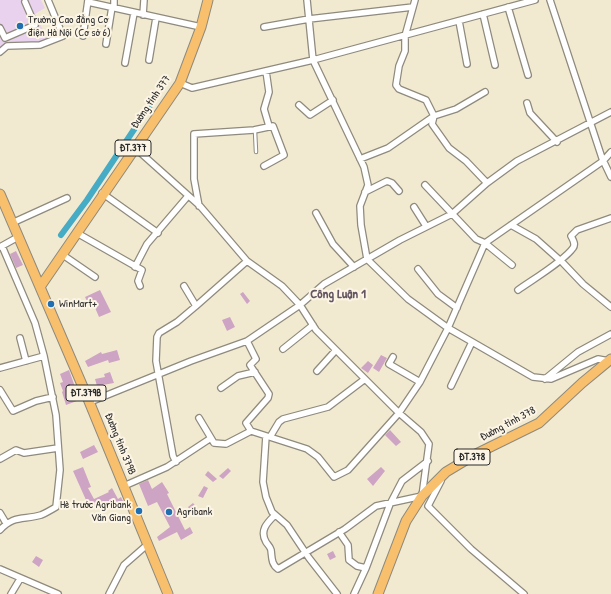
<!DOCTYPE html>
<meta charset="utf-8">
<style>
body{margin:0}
canvas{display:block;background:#f2ead0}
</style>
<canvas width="611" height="594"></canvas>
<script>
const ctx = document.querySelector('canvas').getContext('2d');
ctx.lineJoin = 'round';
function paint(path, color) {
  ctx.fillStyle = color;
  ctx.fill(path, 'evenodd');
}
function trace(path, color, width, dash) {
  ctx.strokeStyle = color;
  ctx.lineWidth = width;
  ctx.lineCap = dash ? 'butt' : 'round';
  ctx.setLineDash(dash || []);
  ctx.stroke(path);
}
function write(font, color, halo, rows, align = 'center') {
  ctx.font = font + ' "Patrick Hand",sans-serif';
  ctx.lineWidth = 4;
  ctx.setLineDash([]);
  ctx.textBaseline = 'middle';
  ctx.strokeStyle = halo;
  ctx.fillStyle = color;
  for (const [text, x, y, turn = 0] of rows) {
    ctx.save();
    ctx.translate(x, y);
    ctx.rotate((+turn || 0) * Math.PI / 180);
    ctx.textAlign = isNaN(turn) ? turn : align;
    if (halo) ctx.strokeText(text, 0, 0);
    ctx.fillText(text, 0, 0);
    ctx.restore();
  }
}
paint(new Path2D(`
 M 0,0 L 41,0 L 45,8 L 35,14 L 47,38 L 38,43 L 7,44 L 0,48 Z`), '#e9d2ed');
trace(new Path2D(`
 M 61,235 L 87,200 L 157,95`), '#46abc5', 6);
paint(new Path2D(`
 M 16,251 L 23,265 L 16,268 L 10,254 Z
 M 100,290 L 111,312 L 99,317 L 93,303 L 89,305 L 85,297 Z
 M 243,292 L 250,301 L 247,304 L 240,294 Z
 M 230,317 L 235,327 L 227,331 L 222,320 Z
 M 117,350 L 120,360 L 109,363 L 108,360 L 88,367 L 85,361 L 101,352 L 102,354 Z
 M 381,355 L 387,358 L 379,372 L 373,368 Z
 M 368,361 L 373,365 L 368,373 L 361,368 Z
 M 69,370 L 74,384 L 76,392 L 74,393 L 77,401 L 66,405 L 62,392 L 63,391 L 60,383 L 63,382 L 60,374 Z
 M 110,372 L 114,383 L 97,386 L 95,379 L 105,377 L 104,374 Z
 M 390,430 L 401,442 L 396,446 L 385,435 Z
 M 94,445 L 98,452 L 83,459 L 80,452 Z
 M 83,467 L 91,487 L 88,488 L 94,499 L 109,492 L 108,491 L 112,488 L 118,499 L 121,497 L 123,501 L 111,507 L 108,501 L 90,509 L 73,471 Z
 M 381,467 L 385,471 L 373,486 L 367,479 Z
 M 228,468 L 231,471 L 223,479 L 219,476 Z
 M 208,471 L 217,479 L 213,482 L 205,475 Z
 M 148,480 L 152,489 L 162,482 L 169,493 L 167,494 L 185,530 L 190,527 L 193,533 L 181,540 L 177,532 L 159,541 L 157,537 L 170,527 L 157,502 L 148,506 L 139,484 Z
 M 204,486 L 208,488 L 203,498 L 198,496 Z
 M 193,503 L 198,509 L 192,513 L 188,507 Z
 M 333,551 L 336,557 L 330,560 L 327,554 Z
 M 36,556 L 43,560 L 39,567 L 32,562 Z`), '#cea4c5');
const lane = new Path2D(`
 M 255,131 L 256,152`);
const street = new Path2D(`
 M 307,0 L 313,60 L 364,167 L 368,185 L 360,206 L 361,225 L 367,259 L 408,299 L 448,328 L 533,377 L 551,379 L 598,359 L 609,361
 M 415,0 L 405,36 L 405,51 L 399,66 L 396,85 L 399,89 L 426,100 L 434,116 L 432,124 L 449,148 L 466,161 L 487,183
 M 550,0 L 602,158 L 611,177
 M 88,2 L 201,27
 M 508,7 L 528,75
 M 114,8 L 114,0
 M 483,14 L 495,65
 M 143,15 L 144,0
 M 459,21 L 467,64
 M 264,27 L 309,19 L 413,7
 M 0,28 L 5,38 L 35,25 L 25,2
 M 83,36 L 88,0
 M 106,44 L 112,7
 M 0,52 L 7,46 L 40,45 L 63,36 L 48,0
 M 149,60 L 156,18
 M 125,63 L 134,13
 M 266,71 L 269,92 L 264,109 L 269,126
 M 180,83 L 192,88 L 313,60 L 535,0
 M 527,103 L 530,113 L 557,142
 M 299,105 L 310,115 L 333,100
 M 134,147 L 200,206 L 247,261 L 282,286 L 300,305 L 316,330 L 399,413 L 421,432 L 429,444 L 422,496 L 376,506 L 345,529 L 278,569 C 271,564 272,557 271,550 C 270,546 267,544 266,542 C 259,530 268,522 275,515
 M 360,159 L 388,148 L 434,116 L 456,109 L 485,92
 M 425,185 L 476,239 L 485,243 L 512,265
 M 365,192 L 387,181 L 392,183 L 399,191
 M 102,193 L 158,233
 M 199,206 L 194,179 L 194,134 L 254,130 L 273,126 L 284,155 L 264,166
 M 414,207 L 426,226
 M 316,213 L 333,244 L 354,267
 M 12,223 L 67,198
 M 511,225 L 536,239 L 563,263 L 583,284 L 611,307
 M 77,233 L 142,270 L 138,281 L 140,286
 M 0,247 L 18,237
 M 63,255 L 95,277
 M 135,267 L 147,244 L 188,196
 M 418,269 L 438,294 L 457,308
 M 184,286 L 196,306 L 247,261
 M 518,290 C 532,280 564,261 573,248 C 576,244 573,240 571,236 L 577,230 L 611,218
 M 20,338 L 26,361
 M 247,341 L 256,359 L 250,365 L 269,394 L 268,398 L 246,423 L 251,431
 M 283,349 L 313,325
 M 393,357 L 389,364 L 420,382
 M 0,368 L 44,356
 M 317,371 L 336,350
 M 545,379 L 578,352 L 611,334
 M 451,386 L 472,342
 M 221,388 L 238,376 L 255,372
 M 0,390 L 13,411 L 36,401 L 53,397
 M 90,402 L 191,361 L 247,341 L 300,305 L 324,284 L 400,240 L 452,214 L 487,183 L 517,161 L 611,112
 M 199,418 L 211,438
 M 266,436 L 263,482 L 266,497 L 272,512 L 287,525 L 309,558 L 337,594
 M 270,437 L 279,422 L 283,419 L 328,407 L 365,379
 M 0,459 L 16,450 L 24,453 L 58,448
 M 176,462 L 173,456 L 156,361 L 157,337 L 159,333 L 177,322 L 196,306
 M 441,481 L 428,506 L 471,549 L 524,594
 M 124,486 L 167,467 L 211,438 L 214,443 L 226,444 L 251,431 L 307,449 L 318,457 L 334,477 L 348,470 L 399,413 L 420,382 L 448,328 L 485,243 L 603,161 L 611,152
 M 0,513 L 6,523
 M 0,530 C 13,515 24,520 41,515 C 46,513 51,510 56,507 L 60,470 L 56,415 L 44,356 L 35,323 L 2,246
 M 339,532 L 348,545 L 349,560 L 357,566 L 366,568
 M 0,569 L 58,594
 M 11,594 L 20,579
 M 109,594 L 124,565 L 148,544
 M 354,594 L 366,568 L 390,504 L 402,481 L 428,461`);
const primary = new Path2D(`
 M 0,194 L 86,394 L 168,594
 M 40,287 L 180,83 L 201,27 L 208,0
 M 378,594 L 406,521 L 422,496 L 446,472 L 476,454 L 539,423 L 582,383 L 611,359`);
trace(lane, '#8e8a7e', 4.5);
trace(street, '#8e8a7e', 8);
trace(primary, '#8e8a7e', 11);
trace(lane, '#fff', 2.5);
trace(street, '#fff', 5.5);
trace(primary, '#f8bf6c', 9);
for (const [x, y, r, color] of [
 [20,26,4,"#1f6fb2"],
 [51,304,4,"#1f6fb2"],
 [139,511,4,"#1f6fb2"],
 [169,512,4,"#1f6fb2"]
]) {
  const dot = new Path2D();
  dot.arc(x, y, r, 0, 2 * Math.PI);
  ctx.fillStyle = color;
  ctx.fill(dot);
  trace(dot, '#fcf5e5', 1.5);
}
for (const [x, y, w] of [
 [133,148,36],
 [86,393,40],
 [472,457,36]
]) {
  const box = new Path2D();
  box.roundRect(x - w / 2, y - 8, w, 16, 3);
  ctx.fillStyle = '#fcf5e5';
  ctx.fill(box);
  trace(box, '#2b2b2b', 1);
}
write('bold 10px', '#2b2b2b', null, [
 ["ĐT.377",133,148],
 ["ĐT.379B",86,393],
 ["ĐT.378",472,457]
]);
write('11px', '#2b2b2b', '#fcf5e5', [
 ["Trường Cao đẳng Cơ",28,20],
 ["điện Hà Nội (Cơ sở 6)",28,33],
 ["WinMart+",59,304],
 ["Hè trước Agribank",131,505,"right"],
 ["Văn Giang",131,518,"right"],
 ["Agribank",177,512]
], 'left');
write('11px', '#2b2b2b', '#fcf5e5', [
 ["Đường tỉnh 377",151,102,-56],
 ["Đường tỉnh 378",508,424,-28],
 ["Đường tỉnh 379B",120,444,68]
]);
write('bold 13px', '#645561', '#fcf5e5', [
 ["Công Luận 1",338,295]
]);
</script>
